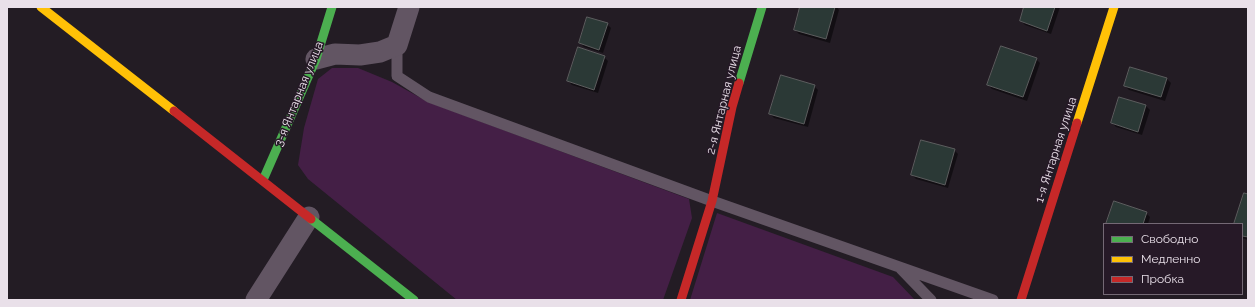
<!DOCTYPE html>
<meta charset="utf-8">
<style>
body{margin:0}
#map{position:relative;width:1255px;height:307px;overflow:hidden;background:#231c24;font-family:Raleway,sans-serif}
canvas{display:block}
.frame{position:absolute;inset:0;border:8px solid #e9e0e9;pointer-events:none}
.legend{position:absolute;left:1103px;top:223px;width:140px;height:72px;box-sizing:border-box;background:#261927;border:1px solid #746975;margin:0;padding:5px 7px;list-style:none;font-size:12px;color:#e9e0e9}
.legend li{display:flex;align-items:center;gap:8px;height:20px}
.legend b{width:20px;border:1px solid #746975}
</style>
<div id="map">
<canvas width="1255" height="307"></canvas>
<div class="frame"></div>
<ul class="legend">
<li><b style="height:5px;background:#4caf50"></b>Свободно</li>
<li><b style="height:5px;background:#ffc107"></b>Медленно</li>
<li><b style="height:5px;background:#c62828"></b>Пробка</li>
</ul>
</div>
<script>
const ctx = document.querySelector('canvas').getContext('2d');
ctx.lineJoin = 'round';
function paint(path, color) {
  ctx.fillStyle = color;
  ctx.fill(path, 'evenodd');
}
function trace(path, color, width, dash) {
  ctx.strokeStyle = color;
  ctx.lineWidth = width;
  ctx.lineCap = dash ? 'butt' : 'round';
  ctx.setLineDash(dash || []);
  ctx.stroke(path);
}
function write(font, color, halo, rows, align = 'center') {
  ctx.font = font + ' Raleway,sans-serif';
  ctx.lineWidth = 3;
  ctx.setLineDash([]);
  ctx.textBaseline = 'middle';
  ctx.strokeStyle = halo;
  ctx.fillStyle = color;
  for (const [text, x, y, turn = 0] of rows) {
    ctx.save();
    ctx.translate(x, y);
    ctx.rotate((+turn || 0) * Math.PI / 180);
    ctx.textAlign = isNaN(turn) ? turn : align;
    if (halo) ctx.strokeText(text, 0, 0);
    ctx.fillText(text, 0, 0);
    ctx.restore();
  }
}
paint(new Path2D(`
 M 332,68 L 358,68 L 392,82 L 428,102 L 689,199 L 692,218 L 663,300 L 457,300 L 308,179 L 298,165 L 304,128 L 318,79 Z
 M 717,213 L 893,277 L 915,300 L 690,300 Z`), '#441f46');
paint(new Path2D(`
 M 801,7 L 837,7 L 839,10 L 830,43 L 799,34 L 795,30 Z
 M 1025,7 L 1060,7 L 1051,34 L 1025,25 L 1021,21 Z
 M 607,24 L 611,28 L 603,53 L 584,47 L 580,43 Z
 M 604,57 L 608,61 L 598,93 L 572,85 L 568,81 Z
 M 1036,59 L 1040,63 L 1027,101 L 992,89 L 988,85 Z
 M 1130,68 L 1167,79 L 1171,83 L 1165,101 L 1129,90 L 1125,86 Z
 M 814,86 L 818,90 L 808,127 L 774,118 L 770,114 Z
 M 1120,98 L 1146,106 L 1150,110 L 1142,135 L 1116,127 L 1112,123 Z
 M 954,150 L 958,154 L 948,188 L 916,179 L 912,175 Z
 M 1248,195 L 1248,240 L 1242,238 L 1242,224 L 1235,224 Z
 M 1146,213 L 1150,217 L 1148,224 L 1107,224 Z`), '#0007');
const building = new Path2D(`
 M 800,7 L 835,7 L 826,39 L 794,30 Z
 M 1024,7 L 1055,7 L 1047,31 L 1020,21 Z
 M 587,17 L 608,23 L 599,50 L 579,43 Z
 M 1001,46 L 1037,58 L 1023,97 L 987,85 Z
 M 578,47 L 605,56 L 594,90 L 567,81 Z
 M 1130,67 L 1167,78 L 1161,97 L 1124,86 Z
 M 781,75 L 815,85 L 804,124 L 769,114 Z
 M 1119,97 L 1146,105 L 1138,132 L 1111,123 Z
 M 921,140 L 955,149 L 945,185 L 911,175 Z
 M 1244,193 L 1248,194 L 1248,237 L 1242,236 L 1242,224 L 1234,224 Z
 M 1114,201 L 1147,212 L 1143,224 L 1106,224 Z`);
paint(building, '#2b3936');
trace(building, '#5c5d5e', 1);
trace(new Path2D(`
 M 397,45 L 397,76 L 429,97 L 712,201 L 993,300
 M 901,269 L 931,300`), '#625563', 11);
trace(new Path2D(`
 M 316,59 L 335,54 L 360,55 L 380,52 L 397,45 L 409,7
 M 256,300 L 309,217`), '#625563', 21);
trace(new Path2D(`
 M 739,83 L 762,7
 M 263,180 L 316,59 L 332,7
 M 311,219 L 414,300`), '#4caf50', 9);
trace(new Path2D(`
 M 41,7 L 174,111
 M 1077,123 L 1114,7`), '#ffc107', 9);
trace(new Path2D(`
 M 174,111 L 311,219
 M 681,300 L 712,201 L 732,107 L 739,83
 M 1021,300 L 1077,123`), '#c62828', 9);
write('12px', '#e9e0e9', '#261927', [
 ["3-я Янтарная улица",299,94,-68],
 ["2-я Янтарная улица",724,100,-76],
 ["1-я Янтарная улица",1056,150,-72]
]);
</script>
